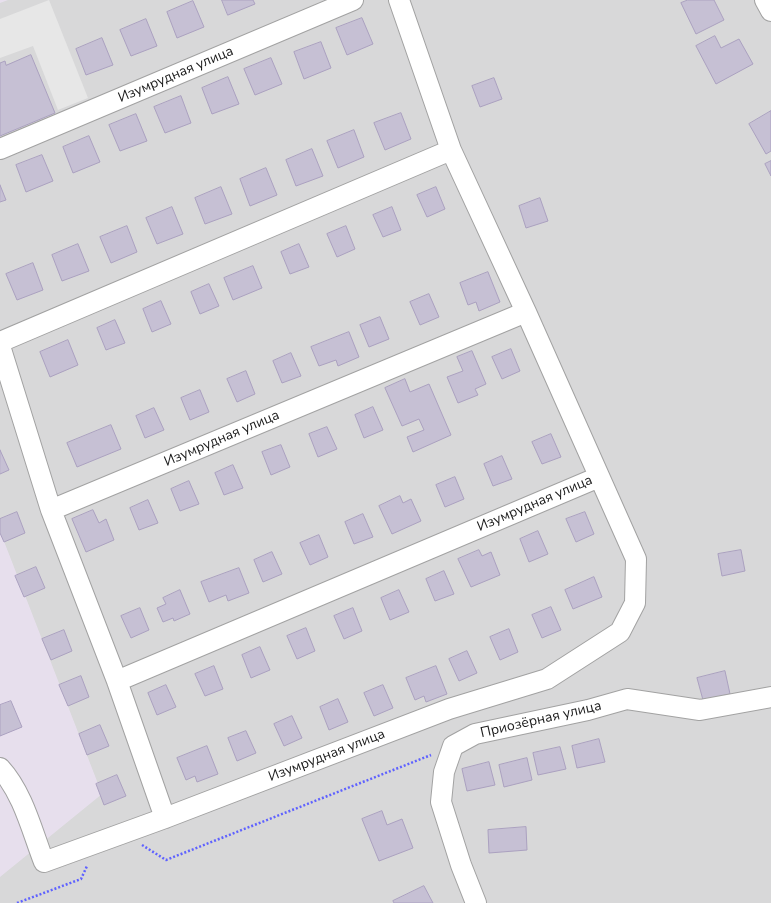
<!DOCTYPE html>
<meta charset="utf-8">
<style>
body{margin:0}
canvas{display:block;background:#e7dfed}
</style>
<canvas width="771" height="903"></canvas>
<script>
const ctx = document.querySelector('canvas').getContext('2d');
ctx.lineJoin = 'round';
function paint(path, color) {
  ctx.fillStyle = color;
  ctx.fill(path, 'evenodd');
}
function trace(path, color, width, dash) {
  ctx.strokeStyle = color;
  ctx.lineWidth = width;
  ctx.lineCap = dash ? 'butt' : 'round';
  ctx.setLineDash(dash || []);
  ctx.stroke(path);
}
function write(font, color, halo, rows, align = 'center') {
  ctx.font = font + ' "Nunito Sans",sans-serif';
  ctx.lineWidth = 4;
  ctx.setLineDash([]);
  ctx.textBaseline = 'middle';
  ctx.strokeStyle = halo;
  ctx.fillStyle = color;
  for (const [text, x, y, turn = 0] of rows) {
    ctx.save();
    ctx.translate(x, y);
    ctx.rotate((+turn || 0) * Math.PI / 180);
    ctx.textAlign = isNaN(turn) ? turn : align;
    if (halo) ctx.strokeText(text, 0, 0);
    ctx.fillText(text, 0, 0);
    ctx.restore();
  }
}
paint(new Path2D(`
 M 8,0 L 771,0 L 771,903 L 0,903 L 0,877 L 102,794 L 0,531 L 0,3 Z`), '#d8d8d9');
paint(new Path2D(`
 M 49,0 L 88,98 L 58,110 L 33,46 L 0,58 L 0,19 Z`), '#e7e7e7');
const building = new Path2D(`
 M 222,0 L 253,0 L 255,4 L 228,15 Z
 M 688,0 L 714,0 L 724,20 L 696,34 L 681,3 Z
 M 193,1 L 204,27 L 177,38 L 167,12 Z
 M 362,18 L 373,44 L 347,55 L 336,28 Z
 M 146,19 L 157,46 L 131,56 L 120,30 Z
 M 715,36 L 721,48 L 739,39 L 753,64 L 716,84 L 696,46 Z
 M 102,38 L 113,65 L 86,75 L 76,49 Z
 M 321,42 L 331,68 L 304,79 L 294,52 Z
 M 31,55 L 55,113 L 0,136 L 0,63 L 5,61 L 6,65 Z
 M 271,58 L 282,84 L 255,95 L 244,69 Z
 M 228,77 L 239,104 L 212,114 L 202,88 Z
 M 494,78 L 502,99 L 480,107 L 472,86 Z
 M 181,96 L 191,123 L 165,133 L 154,107 Z
 M 771,111 L 771,151 L 766,154 L 749,124 Z
 M 401,113 L 411,139 L 385,150 L 374,123 Z
 M 136,114 L 147,141 L 120,151 L 109,125 Z
 M 354,130 L 364,157 L 338,168 L 327,141 Z
 M 89,136 L 100,162 L 73,173 L 63,147 Z
 M 312,149 L 323,176 L 296,186 L 286,160 Z
 M 42,155 L 53,181 L 26,192 L 16,165 Z
 M 771,161 L 771,176 L 765,164 Z
 M 266,168 L 277,195 L 250,206 L 240,179 Z
 M 0,185 L 6,200 L 0,202 Z
 M 221,187 L 232,214 L 205,224 L 195,198 Z
 M 436,187 L 445,209 L 427,217 L 417,195 Z
 M 540,198 L 548,221 L 526,228 L 519,206 Z
 M 172,207 L 183,234 L 157,244 L 146,218 Z
 M 392,207 L 401,230 L 383,237 L 373,215 Z
 M 127,226 L 137,252 L 111,263 L 100,237 Z
 M 346,226 L 355,249 L 337,257 L 327,234 Z
 M 78,244 L 89,271 L 62,281 L 52,255 Z
 M 299,244 L 309,267 L 290,274 L 281,252 Z
 M 33,263 L 43,290 L 17,300 L 6,274 Z
 M 253,266 L 262,288 L 233,300 L 224,278 Z
 M 488,272 L 500,302 L 479,311 L 476,302 L 468,305 L 460,283 Z
 M 209,284 L 219,306 L 200,314 L 191,292 Z
 M 429,294 L 439,317 L 420,325 L 410,302 Z
 M 161,301 L 171,324 L 152,332 L 143,309 Z
 M 380,317 L 389,339 L 369,347 L 360,325 Z
 M 115,320 L 125,343 L 106,350 L 97,328 Z
 M 349,332 L 359,357 L 338,366 L 336,360 L 319,366 L 311,347 Z
 M 68,340 L 78,365 L 50,377 L 40,352 Z
 M 511,349 L 520,371 L 502,379 L 492,357 Z
 M 472,351 L 486,384 L 475,389 L 478,395 L 458,403 L 447,377 L 463,371 L 457,357 Z
 M 291,353 L 301,376 L 282,383 L 273,361 Z
 M 246,371 L 255,394 L 237,402 L 227,379 Z
 M 405,379 L 410,392 L 429,384 L 451,435 L 413,452 L 407,437 L 424,430 L 419,419 L 402,426 L 385,388 Z
 M 200,390 L 209,412 L 190,420 L 181,398 Z
 M 373,407 L 383,430 L 364,438 L 355,415 Z
 M 154,408 L 164,430 L 145,438 L 136,416 Z
 M 111,425 L 121,449 L 77,467 L 67,443 Z
 M 327,427 L 337,449 L 318,457 L 309,434 Z
 M 551,434 L 561,457 L 542,464 L 532,442 Z
 M 281,445 L 290,467 L 271,475 L 262,452 Z
 M 0,450 L 9,470 L 0,474 Z
 M 502,456 L 512,479 L 493,486 L 484,464 Z
 M 233,465 L 243,488 L 224,495 L 215,473 Z
 M 455,477 L 464,499 L 445,507 L 436,485 Z
 M 189,481 L 199,504 L 180,511 L 171,489 Z
 M 400,496 L 403,503 L 411,499 L 421,521 L 392,534 L 379,506 Z
 M 148,500 L 158,523 L 139,530 L 130,508 Z
 M 93,510 L 99,523 L 106,519 L 114,540 L 86,552 L 72,519 Z
 M 17,512 L 25,533 L 4,542 L 0,533 L 0,519 Z
 M 585,512 L 594,534 L 576,542 L 566,519 Z
 M 363,514 L 373,537 L 354,544 L 345,522 Z
 M 538,531 L 548,554 L 529,562 L 520,539 Z
 M 319,535 L 328,557 L 310,565 L 300,543 Z
 M 479,550 L 482,556 L 491,552 L 500,575 L 471,587 L 458,559 Z
 M 741,550 L 745,571 L 722,576 L 718,554 Z
 M 272,552 L 282,574 L 263,582 L 254,560 Z
 M 36,567 L 45,588 L 24,597 L 15,576 Z
 M 239,568 L 249,593 L 228,601 L 226,595 L 209,602 L 201,582 Z
 M 444,571 L 454,594 L 435,601 L 426,579 Z
 M 594,577 L 602,597 L 573,609 L 565,590 Z
 M 180,590 L 190,614 L 174,621 L 173,618 L 163,622 L 157,608 L 166,604 L 163,598 Z
 M 399,590 L 409,612 L 390,620 L 381,598 Z
 M 551,607 L 561,630 L 542,638 L 532,615 Z
 M 140,608 L 149,630 L 131,638 L 121,616 Z
 M 353,608 L 362,631 L 344,639 L 334,616 Z
 M 306,628 L 315,651 L 297,659 L 287,636 Z
 M 509,629 L 518,652 L 500,660 L 490,637 Z
 M 64,630 L 72,651 L 51,660 L 42,639 Z
 M 260,647 L 270,670 L 251,678 L 242,655 Z
 M 467,651 L 477,673 L 459,681 L 449,659 Z
 M 214,666 L 223,689 L 205,696 L 195,674 Z
 M 436,666 L 447,694 L 426,702 L 424,696 L 415,700 L 406,678 Z
 M 725,671 L 730,694 L 703,700 L 697,678 Z
 M 81,676 L 89,697 L 68,706 L 59,685 Z
 M 166,685 L 176,707 L 157,715 L 148,693 Z
 M 383,685 L 393,708 L 374,716 L 364,693 Z
 M 338,699 L 348,722 L 329,730 L 320,707 Z
 M 11,701 L 22,727 L 0,736 L 0,705 Z
 M 292,716 L 302,738 L 284,746 L 274,724 Z
 M 100,725 L 109,746 L 87,755 L 79,734 Z
 M 246,731 L 256,753 L 237,761 L 228,738 Z
 M 599,739 L 605,762 L 577,768 L 572,746 Z
 M 207,746 L 218,774 L 197,782 L 195,776 L 186,780 L 177,758 Z
 M 560,747 L 566,769 L 538,775 L 533,753 Z
 M 527,758 L 532,780 L 504,787 L 499,765 Z
 M 489,762 L 495,785 L 467,791 L 462,769 Z
 M 117,775 L 126,796 L 104,805 L 96,784 Z
 M 382,811 L 387,825 L 402,819 L 413,848 L 379,861 L 362,819 Z
 M 526,827 L 527,850 L 489,853 L 488,830 Z
 M 424,886 L 433,903 L 394,903 L 393,901 Z`);
paint(building, '#c6c0d4');
trace(building, '#aba1c0', 1);
const minor = new Path2D(`
 M 765,0 L 771,11
 M 0,149 L 353,0
 M 0,342 L 451,150
 M 0,346 L 51,510 L 117,681 L 165,818
 M 51,510 L 526,312
 M 117,681 L 599,477
 M 0,768 C 23,793 32,831 44,862 L 165,818 L 449,709 L 547,679 L 620,632 L 635,603 L 636,559 L 526,312 L 451,150 L 399,0
 M 476,903 L 461,865 L 441,802 L 444,772 L 453,746 L 475,734 L 588,710 L 627,699 L 700,710 L 771,697`);
trace(minor, '#a2a2a2', 22);
trace(new Path2D(`
 M 142,845 L 166,860 L 431,755
 M 17,903 L 81,879 L 87,866`), '#5f62ff', 2.5, [2, 2]);
trace(minor, '#fff', 20);
write('14px', '#1b1b1b', '#fff', [
 ["Изумрудная улица",176,75,-23],
 ["Изумрудная улица",222,439,-23],
 ["Изумрудная улица",535,504,-23],
 ["Приозёрная улица",541,720,-13],
 ["Изумрудная улица",327,756,-21]
]);
</script>
